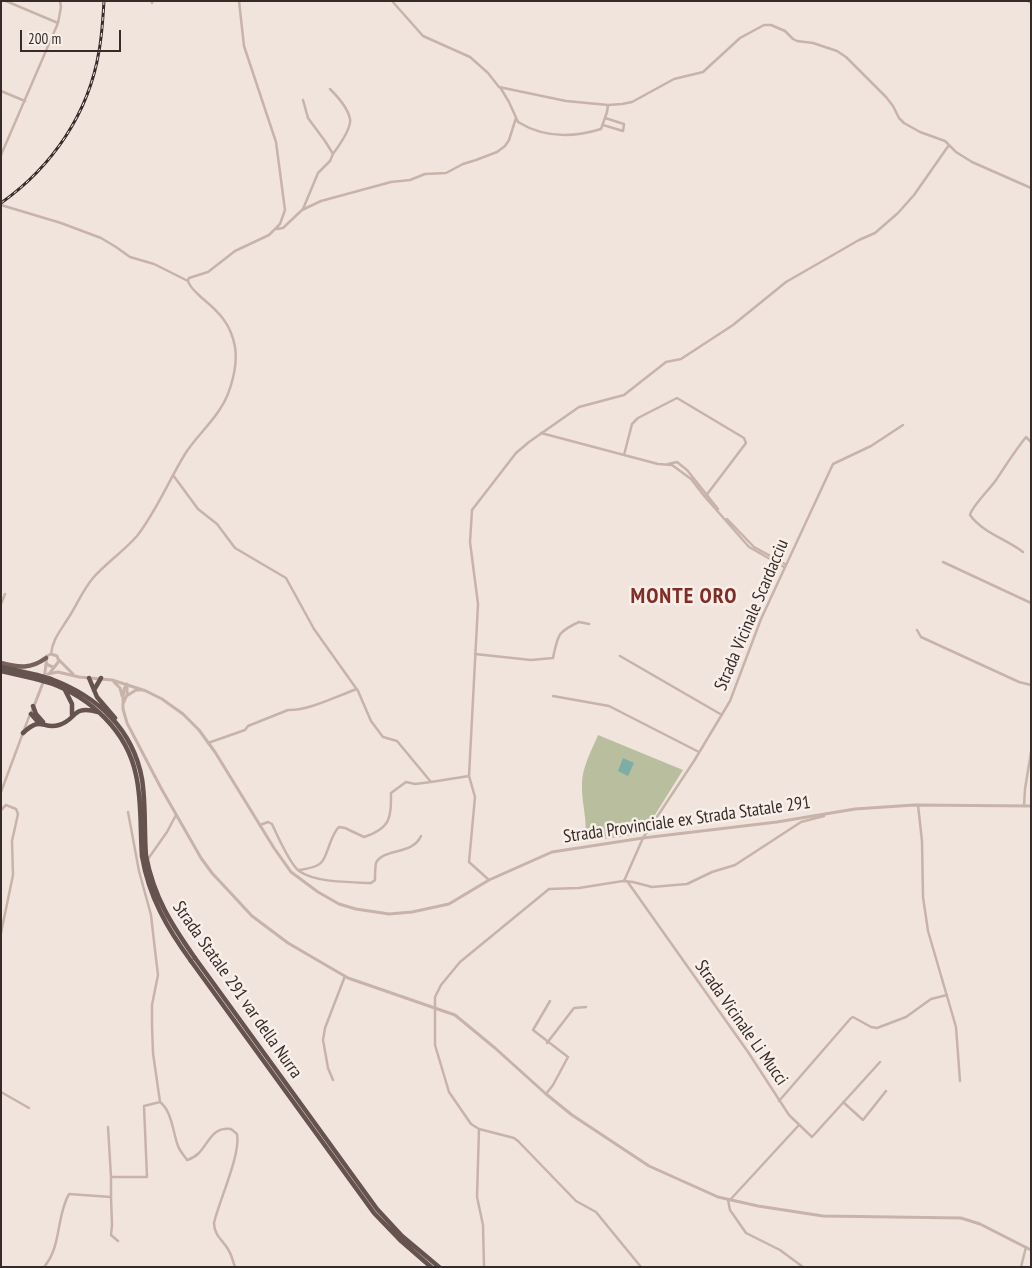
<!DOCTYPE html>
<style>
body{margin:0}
#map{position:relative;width:1032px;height:1268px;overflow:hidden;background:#f1e4dd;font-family:"PT Sans Narrow",sans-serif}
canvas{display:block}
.frame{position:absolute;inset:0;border:2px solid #362b29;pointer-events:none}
.scale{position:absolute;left:20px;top:30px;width:101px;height:22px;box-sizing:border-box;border:2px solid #362b29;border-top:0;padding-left:6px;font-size:15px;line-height:18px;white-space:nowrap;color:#362b29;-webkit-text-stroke:4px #f9efe9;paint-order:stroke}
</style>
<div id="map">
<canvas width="1032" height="1268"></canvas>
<div class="frame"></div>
<div class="scale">200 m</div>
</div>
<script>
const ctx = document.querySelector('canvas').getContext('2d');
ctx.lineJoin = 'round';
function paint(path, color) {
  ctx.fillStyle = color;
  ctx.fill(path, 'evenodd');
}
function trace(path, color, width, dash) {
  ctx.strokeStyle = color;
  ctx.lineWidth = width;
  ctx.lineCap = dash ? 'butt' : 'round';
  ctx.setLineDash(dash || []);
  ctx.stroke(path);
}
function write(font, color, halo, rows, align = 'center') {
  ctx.font = font + ' "PT Sans Narrow",sans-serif';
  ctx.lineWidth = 5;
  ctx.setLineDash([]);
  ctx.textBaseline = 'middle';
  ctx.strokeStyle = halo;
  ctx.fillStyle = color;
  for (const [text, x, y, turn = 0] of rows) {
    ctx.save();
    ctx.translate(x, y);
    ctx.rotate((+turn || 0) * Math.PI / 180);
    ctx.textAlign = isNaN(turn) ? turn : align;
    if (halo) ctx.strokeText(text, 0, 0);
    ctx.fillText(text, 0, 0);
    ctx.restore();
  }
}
paint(new Path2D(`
 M 598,735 L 683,770 L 648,826 L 640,834 L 584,842 C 589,823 581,803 582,784 C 582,767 592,750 598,735 Z`), '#b9bf9e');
paint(new Path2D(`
 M 623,758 L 634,763 L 628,776 L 618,771 Z`), '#7eaca7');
trace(new Path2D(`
 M 6,1 L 58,23
 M 152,1 L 152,3
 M 392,1 L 423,36 L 470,57 L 488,73 L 499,87 L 566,101 L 608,105 L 622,104 L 632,102 L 674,79 L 703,72 L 740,38 L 764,25 L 771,25 L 785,31 L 793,39 L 797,41 L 813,43 L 837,51 L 846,57 L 886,97 L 893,106 L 899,118 L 904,123 L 920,132 L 945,141 L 956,152 L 972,162 L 1031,188
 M 1028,1 L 1031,3
 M 500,87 L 509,102 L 518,122 C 544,138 572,138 601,129 L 607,112 L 608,105
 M 330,89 C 338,97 348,108 350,119 C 352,128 338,147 333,154
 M 1,91 L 25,101
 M 303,100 L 308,118 L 325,141 L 333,154 L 330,161 L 318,173 L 303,209
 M 603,125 L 623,131 L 624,124 L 605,118
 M 1,155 L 58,23 L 61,7 L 60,1
 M 1,205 L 61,223 L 101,238 L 116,247 L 130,257 L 154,264 L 188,281
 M 277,229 L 283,228 L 302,210 L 321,201 L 391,182 L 410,180 L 425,174 L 446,173 L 463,164 L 476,160 L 497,152 L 505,146 L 509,140 L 516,118
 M 188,281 L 189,278 L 208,272 L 235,251 L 269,235 L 280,224 L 285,210 L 276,142 L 244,46 L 239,1
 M 541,433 L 658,464 L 672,465 L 691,479 L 705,497 L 749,547 L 784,567
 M 624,455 L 632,424 L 638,418 L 677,398 L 744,438 L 746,443 L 705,497
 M 668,464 L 677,462 L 687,470 L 718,509
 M 173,475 L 198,509 L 217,524 L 235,548 L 286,578 L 314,629 L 358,691 L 371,721 L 383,737 L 397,741 L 431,782 L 469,776
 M 727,519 L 754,547 L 785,564
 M 1023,552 C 1006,539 983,533 970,515 C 972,506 990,489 996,480 C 1006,465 1014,452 1026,437 L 1031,442
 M 943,562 L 1031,603
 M 1,604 L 5,594
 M 917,630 L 921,637 L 1019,682 L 1031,685
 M 51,654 C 52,641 60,631 67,620 C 76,607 82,591 93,578 C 106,563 124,551 137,536 C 156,512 169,480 185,454 C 195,438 210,425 220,409 C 231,393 238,365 235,347 C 231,324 219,312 202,298 C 197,293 190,288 188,281
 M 475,654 L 531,660 L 553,658 C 558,635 557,632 579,622 L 589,624
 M 620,656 L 722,715
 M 553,696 L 609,706 L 699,752
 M 208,743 L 245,730 L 248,726 L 288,710 C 308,711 337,696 357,689
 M 1,792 L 30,714
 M 918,805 L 922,841 L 923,897 L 928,931 L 956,1027 L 960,1081
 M 1024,806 L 1025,789 L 1031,752
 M 1,810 L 6,805 L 16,809 L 18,814 L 12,841 L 13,875 L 1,933
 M 128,812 L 139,871 L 151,915 L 155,950 L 158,975 L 152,1005 L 152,1025 L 153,1053 L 160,1102
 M 260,825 L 268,822 L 272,824 C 277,835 290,864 299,871 C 316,883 351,882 371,883 L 375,880 C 375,874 375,868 376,863 C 383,848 413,855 421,836
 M 148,859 L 167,832 L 176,815
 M 299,870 C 305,869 313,868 318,865 C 328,860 329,836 339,827 L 345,828 L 364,837 C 391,828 391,818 391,793 L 406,782 L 415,784 L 431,782
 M 489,880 L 469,862 L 475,797 L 469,776 L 478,604 L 470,542 L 472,510 L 516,453 L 529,442 L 579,407 L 624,395 L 666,362 L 681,359 L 733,325 L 786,282 L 859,240 L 875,233 L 898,213 L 914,195 L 949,145
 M 624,881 L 643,838 L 694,761 L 730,701 L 761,619 L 833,464 L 871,446 L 903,425
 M 627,881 L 748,1052 L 789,1115 L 812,1137 L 880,1062
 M 547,1043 L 574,1008 L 586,1007
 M 333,1080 L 328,1068 L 323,1040 L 325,1028 L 345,976
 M 1,1092 L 29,1108
 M 546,1094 L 553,1085 L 568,1057 L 533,1030 L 550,1001
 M 779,1101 L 851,1018 L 853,1017 L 871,1027 L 877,1028 L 906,1017 L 931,999 L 947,995
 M 160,1102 C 172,1111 173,1133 178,1146 C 180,1152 184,1155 187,1160 C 209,1154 206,1126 231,1129 L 237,1134 C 241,1154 219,1201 214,1223 C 214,1236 224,1241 229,1251 C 232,1256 233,1262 235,1267
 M 843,1102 L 863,1120 L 886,1091
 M 108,1127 L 111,1177
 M 479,1129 L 477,1197 L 483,1225 L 484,1267
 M 111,1197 L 112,1225 L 111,1235 L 118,1241
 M 728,1200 L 730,1210 L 746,1233 L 780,1250 L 803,1267
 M 730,1200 L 799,1125
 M 44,1267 C 62,1246 56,1216 69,1194 L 111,1197 L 111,1177 L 147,1177 L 144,1106 L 160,1102
 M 641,1267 L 596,1212 L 576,1201 L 518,1141 L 514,1138 L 479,1129 L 471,1124 L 449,1092 L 435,1045 L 435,997 L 441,985 L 460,962 L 549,889 L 579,888 L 623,881 L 633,882 L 652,887 L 687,884 L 712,872 L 735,865 L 801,822 L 824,816
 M 1021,1267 L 1026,1247`), '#c8b3aa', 2.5);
trace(new Path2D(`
 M 58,659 L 73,674
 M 48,674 L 58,672 L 79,677 L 112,680 L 146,691 L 162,699 L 183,714 L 199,730 L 215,752 L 274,848 L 291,872 L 318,892 L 339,904 L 356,909 L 389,914 L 412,912 L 449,904 L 489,880 L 552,852 L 643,838 L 777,822 L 855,809 L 914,805 L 1031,806
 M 49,674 L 59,661 L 57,656 L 51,654 L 47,656 L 46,662 L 48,665 L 53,667
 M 114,682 L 120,688 L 122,696
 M 127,684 L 124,689 L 123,697 L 123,709 L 127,723 L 161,788 L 201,858 L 212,873 L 252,916 L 288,943 L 348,978 L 455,1015 L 495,1048 L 546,1094 L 572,1115 L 649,1166 L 718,1197 L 758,1206 L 823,1216 L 961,1218 L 980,1224 L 1031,1250
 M 128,695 L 136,690 L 143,690
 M 123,704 L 127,695 L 127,684
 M 31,714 L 44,680 L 46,664`), '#c8b3aa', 3);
trace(new Path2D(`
 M 1,663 C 19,668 31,669 46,658`), '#77605b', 4.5);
trace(new Path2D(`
 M 1,667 L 37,675
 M 1,671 L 36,679
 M 89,678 L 97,697 L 115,718
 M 51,679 C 97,696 133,729 142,779 C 146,804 144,831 146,856
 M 50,683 C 91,698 127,731 136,775 C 142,801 140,830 142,856
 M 65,690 L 72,704 L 72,715
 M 94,690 L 101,678
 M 33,706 L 36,714 L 43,722
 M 31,714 L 39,723
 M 23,733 C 42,715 42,730 59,725 C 78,719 71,705 98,712
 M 195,958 L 377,1209 L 402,1236 L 439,1267
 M 191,961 L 374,1213 L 400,1240 L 431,1267`), '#66524e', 4.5);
const rail = new Path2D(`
 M 1,203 C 52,167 89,113 99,51 C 102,35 103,18 104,1`);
trace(rail, '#362b29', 3);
trace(rail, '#f9efe9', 1, [4]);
trace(new Path2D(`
 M 37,675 L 51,679
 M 36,679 L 50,683
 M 142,856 C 149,897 167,928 191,961
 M 146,856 C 154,897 171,924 195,958`), '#66524e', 4.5);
write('18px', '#362b29', '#f9efe9', [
 ["Strada Vicinale Scardacciu",752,615,-67],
 ["Strada Provinciale ex Strada Statale 291",687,820,-8],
 ["Strada Statale 291 var della Nurra",237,990,55],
 ["Strada Vicinale Li Mucci",741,1023,55]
]);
ctx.letterSpacing = '1px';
write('bold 22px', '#802d26', '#f9efe9', [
 ["MONTE ORO",684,597]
]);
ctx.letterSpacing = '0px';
</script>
